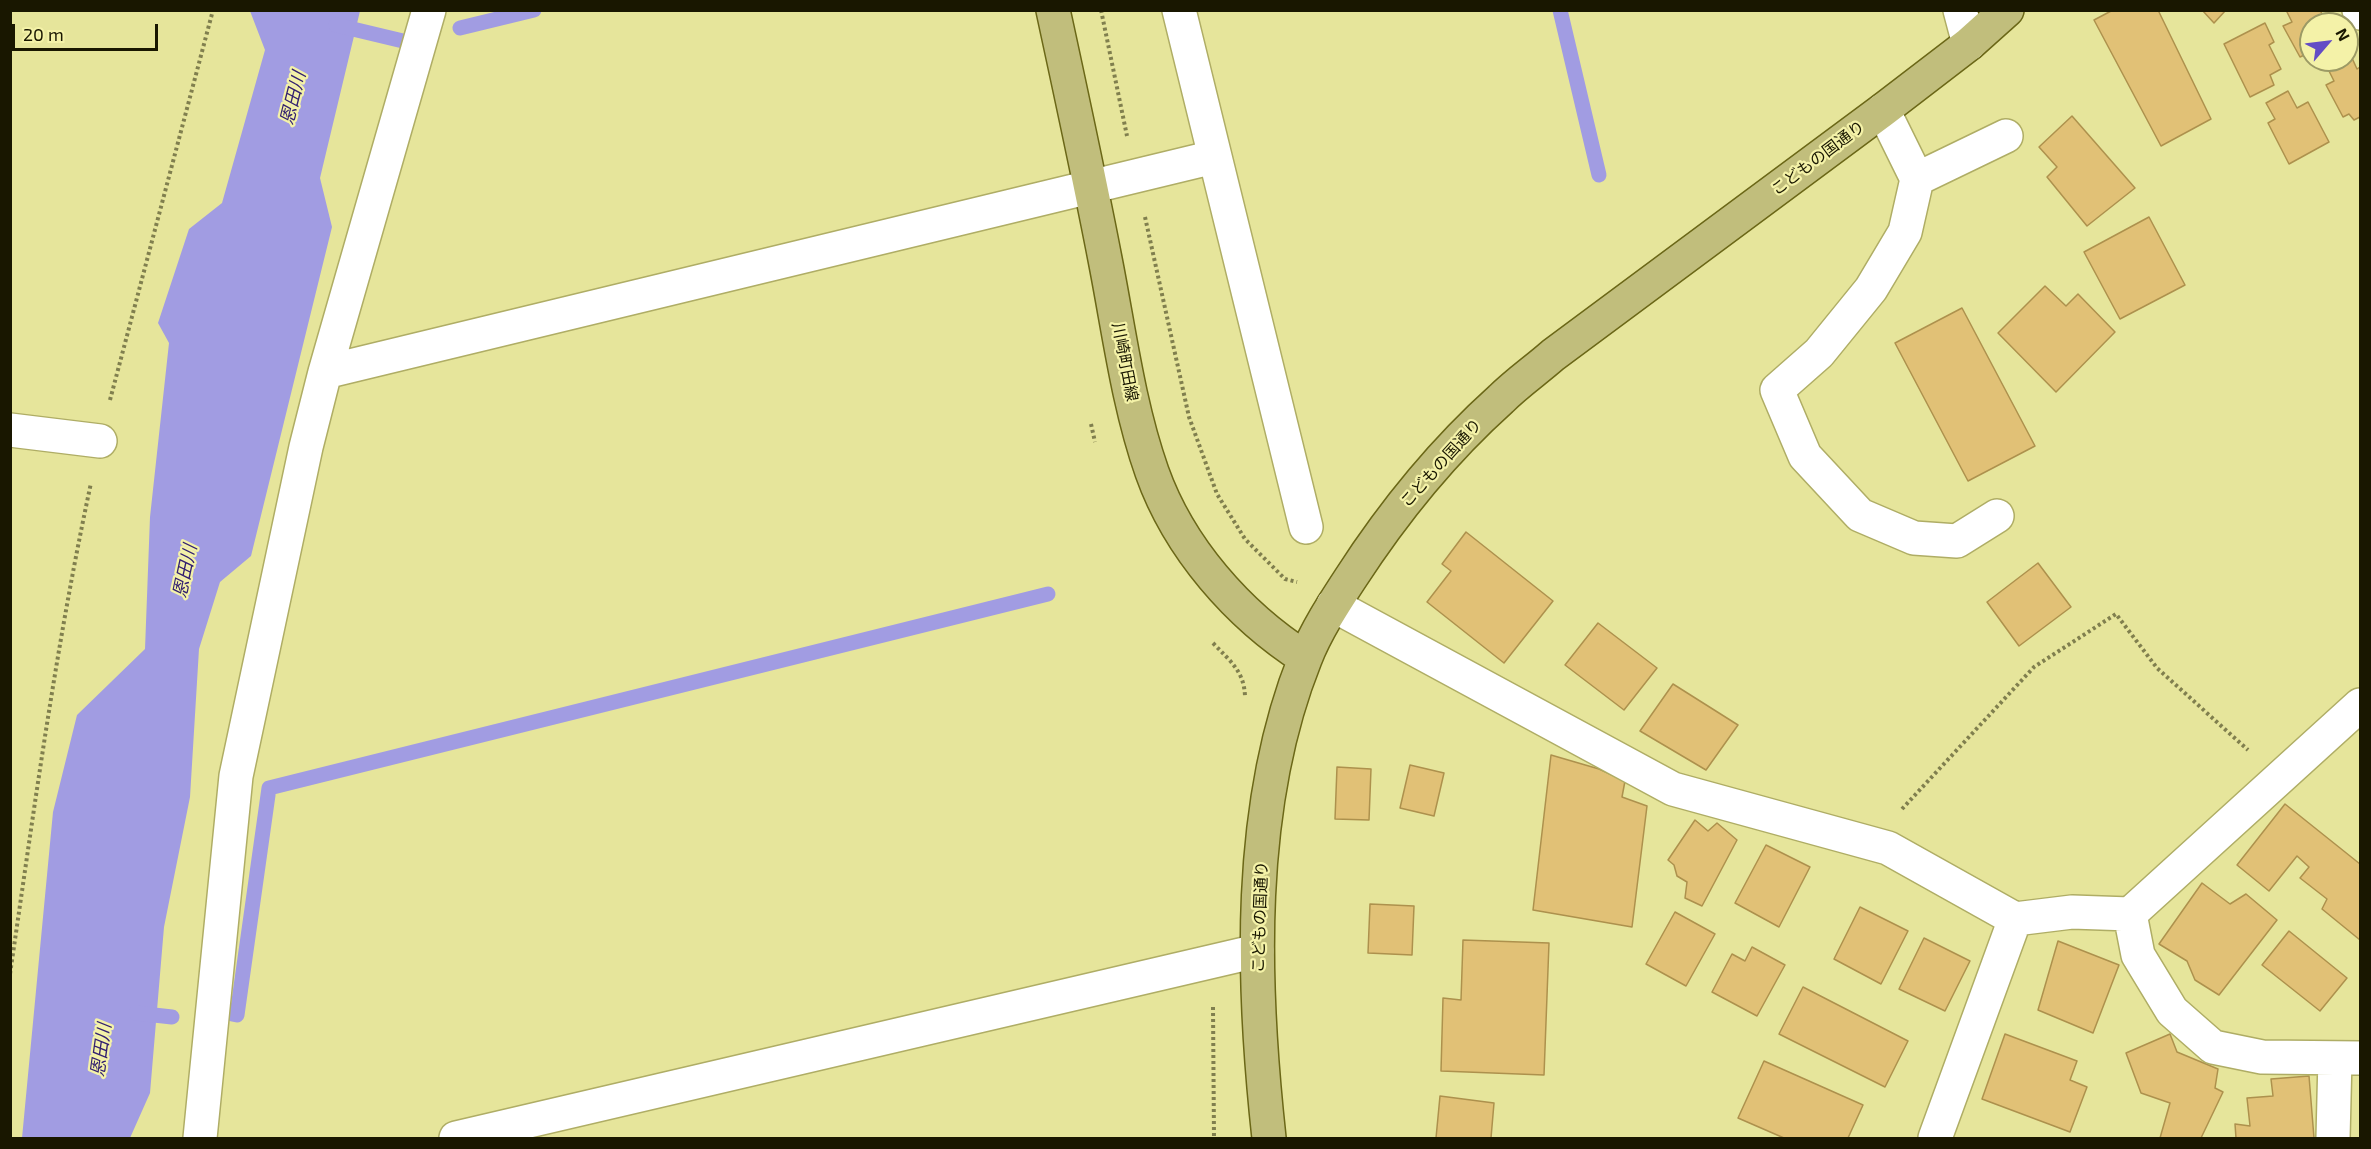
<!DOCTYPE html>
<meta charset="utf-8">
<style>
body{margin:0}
#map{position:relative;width:2371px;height:1149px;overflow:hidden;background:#e6e59b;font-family:"Exo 2",sans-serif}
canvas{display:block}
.frame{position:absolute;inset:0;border:12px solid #191700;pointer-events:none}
.north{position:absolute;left:2299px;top:12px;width:60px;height:60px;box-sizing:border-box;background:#f4f2a8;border:2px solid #9c9a65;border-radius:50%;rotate:62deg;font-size:16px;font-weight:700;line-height:24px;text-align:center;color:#191700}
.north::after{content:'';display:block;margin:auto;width:21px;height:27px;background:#634cc5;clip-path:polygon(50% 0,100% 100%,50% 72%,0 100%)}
.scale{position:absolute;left:12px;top:24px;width:146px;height:27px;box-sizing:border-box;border:3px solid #191700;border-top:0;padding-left:8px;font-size:18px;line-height:21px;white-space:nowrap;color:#191700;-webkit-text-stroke:4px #f4f2a8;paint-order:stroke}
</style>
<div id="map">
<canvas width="2371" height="1149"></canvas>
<div class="frame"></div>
<div class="north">N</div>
<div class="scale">20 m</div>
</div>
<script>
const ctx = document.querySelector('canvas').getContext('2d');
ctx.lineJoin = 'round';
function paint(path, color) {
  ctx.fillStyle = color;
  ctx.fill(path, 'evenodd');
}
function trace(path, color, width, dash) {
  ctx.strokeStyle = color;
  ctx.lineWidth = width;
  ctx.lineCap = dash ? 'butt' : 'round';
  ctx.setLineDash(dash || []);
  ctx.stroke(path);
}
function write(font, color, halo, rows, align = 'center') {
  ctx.font = font + ' "Exo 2","Noto Sans JP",sans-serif';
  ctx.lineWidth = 4.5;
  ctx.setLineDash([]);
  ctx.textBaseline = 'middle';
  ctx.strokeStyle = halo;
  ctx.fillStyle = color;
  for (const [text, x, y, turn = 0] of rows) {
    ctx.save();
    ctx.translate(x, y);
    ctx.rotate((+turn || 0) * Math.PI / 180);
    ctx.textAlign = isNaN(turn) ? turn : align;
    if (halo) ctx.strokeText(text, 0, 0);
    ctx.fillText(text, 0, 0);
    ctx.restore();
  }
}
paint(new Path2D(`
 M 250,11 L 360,11 L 320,178 L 332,227 L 251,556 L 220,582 L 199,649 L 190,797 L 164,927 L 150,1093 L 130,1138 L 22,1138 L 53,812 L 77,715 L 145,649 L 150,517 L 169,343 L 158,323 L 189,229 L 222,203 L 265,50 Z`), '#a19ce2');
trace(new Path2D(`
 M 1560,10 L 1599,175
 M 336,25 L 403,41
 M 460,28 L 534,10
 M 136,1013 L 172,1017
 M 232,1014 L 237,1015 L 269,788 L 1048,594`), '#a19ce2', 15);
const building = new Path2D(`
 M 2113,10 L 2158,10 L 2211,119 L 2161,146 L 2094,20 Z
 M 2202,10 L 2226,10 L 2214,23 Z
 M 2286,10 L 2320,10 L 2327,24 L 2311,24 L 2311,52 L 2300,57 L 2283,26 L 2292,22 Z
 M 2265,23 L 2274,42 L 2269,45 L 2281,69 L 2270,75 L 2274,85 L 2250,97 L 2224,44 Z
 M 2352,58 L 2357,69 L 2360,67 L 2360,117 L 2354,120 L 2349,114 L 2343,117 L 2326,85 L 2334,81 L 2329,71 Z
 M 2288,91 L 2297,108 L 2308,102 L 2329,142 L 2289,164 L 2268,123 L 2275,119 L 2266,103 Z
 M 2072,116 L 2135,188 L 2087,226 L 2047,177 L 2057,167 L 2039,147 Z
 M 2149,217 L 2185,285 L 2120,319 L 2084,252 Z
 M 2045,286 L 2066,306 L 2078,294 L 2115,332 L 2056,392 L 1998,333 Z
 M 1962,308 L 2035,446 L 1968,481 L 1895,343 Z
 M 1466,532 L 1553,601 L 1504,663 L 1427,602 L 1451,571 L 1442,564 Z
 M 2038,563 L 2071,607 L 2019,646 L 1987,602 Z
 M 1598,623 L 1657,668 L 1624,710 L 1565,665 Z
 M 1673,684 L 1738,725 L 1706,770 L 1640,731 Z
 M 1551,755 L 1599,769 L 1625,781 L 1622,797 L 1647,806 L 1632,927 L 1533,910 Z
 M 1410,765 L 1444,773 L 1434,816 L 1400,808 Z
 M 1337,767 L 1371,769 L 1369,820 L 1335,819 Z
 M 2285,804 L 2360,864 L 2360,940 L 2322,909 L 2327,899 L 2300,878 L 2309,867 L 2297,856 L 2269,891 L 2237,865 Z
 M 1695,820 L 1708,831 L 1717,823 L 1737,840 L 1702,906 L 1685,898 L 1687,882 L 1677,876 L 1674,865 L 1668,860 Z
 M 1766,845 L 1810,867 L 1779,927 L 1735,903 Z
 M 2202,883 L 2230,904 L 2246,894 L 2277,920 L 2219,995 L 2195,980 L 2187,961 L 2159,944 Z
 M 1370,904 L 1414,906 L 1412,955 L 1368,953 Z
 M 1860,907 L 1908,931 L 1881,984 L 1834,959 Z
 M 1675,912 L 1715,934 L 1686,986 L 1646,964 Z
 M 2289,931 L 2347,978 L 2320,1011 L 2262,965 Z
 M 1924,938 L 1970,961 L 1945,1011 L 1899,989 Z
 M 1463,940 L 1549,943 L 1544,1075 L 1441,1071 L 1443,998 L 1461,1000 Z
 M 2058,941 L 2119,965 L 2093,1033 L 2038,1010 Z
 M 1752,947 L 1785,965 L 1757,1016 L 1712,992 L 1732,954 L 1745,961 Z
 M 1803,987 L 1908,1041 L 1885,1087 L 1779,1034 Z
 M 2005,1034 L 2077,1061 L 2070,1080 L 2087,1087 L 2070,1132 L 1982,1099 Z
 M 2170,1034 L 2177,1052 L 2218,1069 L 2215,1088 L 2223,1092 L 2201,1138 L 2160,1138 L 2170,1103 L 2141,1093 L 2126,1053 Z
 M 1764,1061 L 1863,1105 L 1848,1138 L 1784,1138 L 1738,1118 Z
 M 2309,1076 L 2314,1138 L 2236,1138 L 2235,1124 L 2250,1126 L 2247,1098 L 2273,1096 L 2271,1079 Z
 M 1440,1096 L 1494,1103 L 1491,1138 L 1436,1138 Z`);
paint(building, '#e1c176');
trace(building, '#ad914d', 1.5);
const minor = new Path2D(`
 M 1179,10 L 1306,527
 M 1960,10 L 1969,44
 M 2359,10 L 2360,13
 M 1883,110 L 1917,179 L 2006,136
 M 1917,179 L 1905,232 L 1871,289 L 1819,353 L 1777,390 L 1805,456 L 1860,515 L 1914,538 L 1957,541 L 1997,516
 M 325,372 L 1214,157
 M 10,430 L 100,441
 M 1333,605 L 1673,789 L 1888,848 L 2015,919
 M 2130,914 L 2138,955 L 2172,1011 L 2213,1047 L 2262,1057 L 2360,1058
 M 200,1138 L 236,776 L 306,447 L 325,372 L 429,10
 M 456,1138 L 1257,951
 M 1935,1138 L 2015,919 L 2072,912 L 2130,914 L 2360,705
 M 2333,1138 L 2335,1058`);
const major = new Path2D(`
 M 1053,10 C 1071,93 1089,176 1105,259 C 1119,330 1128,404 1152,472 C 1179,548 1238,615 1305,658
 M 1269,1138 C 1252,983 1246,806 1305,659 C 1316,631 1333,605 1350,579 C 1392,514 1443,451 1501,399 C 1517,383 1536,370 1553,355 L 1883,110 L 1969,44 L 2007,10`);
trace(minor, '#afad65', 36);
trace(major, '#6b6717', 36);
trace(new Path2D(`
 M 1101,10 L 1127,136
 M 1145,217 L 1189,417 L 1217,494 L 1245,539 L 1285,579 L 1297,582
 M 110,400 L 213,10
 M 1091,424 L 1095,442
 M 1213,643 C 1230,661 1244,671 1245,696
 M 1902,809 L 2034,667 L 2116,614 L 2157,668 L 2248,750
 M 10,974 C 34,810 56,645 91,483
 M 1213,1007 L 1214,1138`), '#807f4e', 4, [3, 3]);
trace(minor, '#fff', 33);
trace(major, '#c1be7c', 33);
write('16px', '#191700', '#f4f2a8', [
 ["こどもの国通り",1818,158,-37],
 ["川崎町田線",1125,362,79],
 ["こどもの国通り",1441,463,-48],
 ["こどもの国通り",1260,917,-88]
]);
write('italic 18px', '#322070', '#f4f2a8', [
 ["恩田川",293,98,-76],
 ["恩田川",185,571,-78],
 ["恩田川",101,1050,-82]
]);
</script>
